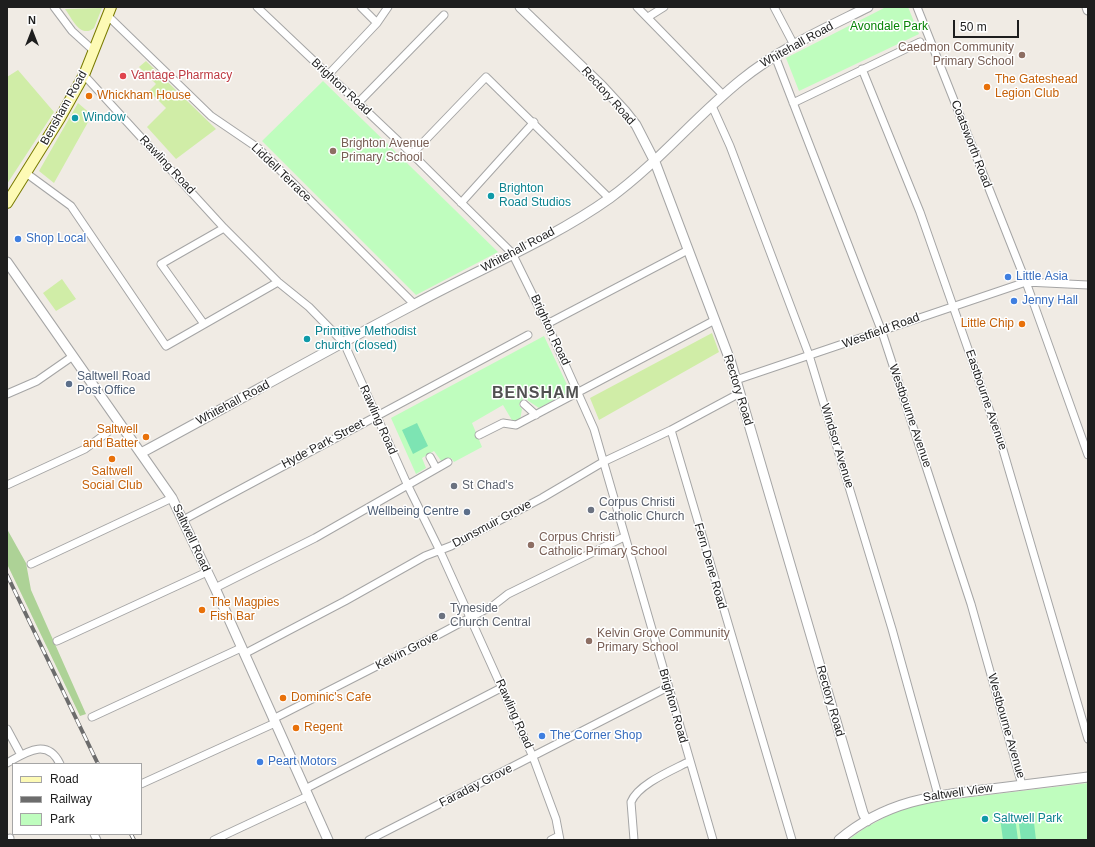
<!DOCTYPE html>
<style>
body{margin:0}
#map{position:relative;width:1095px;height:847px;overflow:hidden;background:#f0ebe4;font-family:Helvetica,sans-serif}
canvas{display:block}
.frame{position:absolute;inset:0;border:8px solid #1e1e1e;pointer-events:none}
.legend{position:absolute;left:12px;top:763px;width:130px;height:72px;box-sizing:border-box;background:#fff;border:1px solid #a5a5a5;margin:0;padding:5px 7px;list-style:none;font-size:12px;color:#1e1e1e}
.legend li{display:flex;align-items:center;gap:8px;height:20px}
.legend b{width:20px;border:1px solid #a5a5a5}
.north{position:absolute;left:12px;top:12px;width:40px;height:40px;-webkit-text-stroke:3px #fff;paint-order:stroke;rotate:0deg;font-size:11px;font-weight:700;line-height:16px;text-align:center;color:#1e1e1e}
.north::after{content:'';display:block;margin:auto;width:14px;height:18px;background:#1e1e1e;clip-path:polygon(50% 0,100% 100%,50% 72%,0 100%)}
.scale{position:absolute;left:953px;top:20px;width:66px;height:18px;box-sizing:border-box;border:2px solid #1e1e1e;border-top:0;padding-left:5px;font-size:12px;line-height:14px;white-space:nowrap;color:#1e1e1e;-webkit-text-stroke:3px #fff;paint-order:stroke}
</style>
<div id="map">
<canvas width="1095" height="847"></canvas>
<div class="frame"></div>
<ul class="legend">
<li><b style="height:5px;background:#fdfab5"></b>Road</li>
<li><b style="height:5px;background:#6c6c6c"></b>Railway</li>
<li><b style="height:11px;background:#bffdbe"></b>Park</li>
</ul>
<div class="north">N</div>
<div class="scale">50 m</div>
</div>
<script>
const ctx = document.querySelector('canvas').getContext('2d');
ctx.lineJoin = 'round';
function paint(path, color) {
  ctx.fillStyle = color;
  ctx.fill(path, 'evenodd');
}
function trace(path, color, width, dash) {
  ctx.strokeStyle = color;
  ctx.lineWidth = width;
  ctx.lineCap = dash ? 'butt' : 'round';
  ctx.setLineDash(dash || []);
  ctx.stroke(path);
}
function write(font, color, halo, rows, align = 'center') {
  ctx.font = font + ' Helvetica,sans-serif';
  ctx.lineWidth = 3;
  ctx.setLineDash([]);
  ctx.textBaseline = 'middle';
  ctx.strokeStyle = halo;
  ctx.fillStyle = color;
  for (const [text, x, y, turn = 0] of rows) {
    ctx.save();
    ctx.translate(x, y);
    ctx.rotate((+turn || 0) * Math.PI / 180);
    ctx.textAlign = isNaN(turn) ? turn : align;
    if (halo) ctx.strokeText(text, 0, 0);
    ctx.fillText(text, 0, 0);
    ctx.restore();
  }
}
paint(new Path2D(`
 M 102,8 L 94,28 C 80,39 72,18 65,9 Z
 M 146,61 L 216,129 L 176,159 L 147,127 L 166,108 L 149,91 L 156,84 L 139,67 Z
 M 18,70 L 54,112 L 7,184 L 7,77 Z
 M 78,103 L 92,115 L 54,183 L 39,171 Z
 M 62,279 L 76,299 L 56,311 L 43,293 Z
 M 712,333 L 719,352 L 599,420 L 590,398 Z`), '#d0eda7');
paint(new Path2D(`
 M 7,529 L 26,563 L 31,590 L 86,714 L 80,716 L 7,564 Z`), '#add296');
paint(new Path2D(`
 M 886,7 L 908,7 L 919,34 L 799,91 L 786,58 Z
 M 323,81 L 498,252 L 416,295 L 262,141 Z
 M 544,336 L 570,391 L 539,408 L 524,398 L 519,405 L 522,409 L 520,420 L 513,422 L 503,405 L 472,423 L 482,447 L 454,462 L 451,458 L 442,462 L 434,451 L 422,458 L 426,468 L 416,474 L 391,418 Z
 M 1088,783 L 1088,840 L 848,840 L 865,828 L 897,811 L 930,802 Z`), '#bffdbe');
paint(new Path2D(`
 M 417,423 L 428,446 L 413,454 L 402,430 Z
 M 1033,814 L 1036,840 L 1021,840 L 1018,816 Z
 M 1015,817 L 1018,840 L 1003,840 L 1000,818 Z`), '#7de4b3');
const minor = new Path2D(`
 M 54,7 L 72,31 L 94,51
 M 257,7 L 412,154 L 512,253 L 547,324 L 594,429 L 713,840
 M 361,7 L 377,23
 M 637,7 L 723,95
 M 774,7 L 794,45
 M 917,7 L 1026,282 L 1088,455
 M 108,16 L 211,116 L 258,148 L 414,304
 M 648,17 L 664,7
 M 775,56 L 882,332 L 971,604 L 1022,785
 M 862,69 L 920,212 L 1001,443 L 1088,739
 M 84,75 L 224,228 L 278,282 L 309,307 L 344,343 L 408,486 L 440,551 L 533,757 L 556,819 L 560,840
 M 328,75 L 377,23 L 388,7
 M 358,103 L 444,15
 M 793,103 L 920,42
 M 712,106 L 730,146 L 809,355 L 892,629 L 938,795
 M 412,154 L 486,77 L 609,198
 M 26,173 L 71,206 L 166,346 L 278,282
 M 461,203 L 534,122
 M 204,324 L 161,264 L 224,228
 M 547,324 L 688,250
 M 736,380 L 1026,282 L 1088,285
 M 7,394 L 37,381 L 73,356
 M 524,404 L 536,415
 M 671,430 L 792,840
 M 479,435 L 503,423 L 516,425 L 715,320
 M 430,457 L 436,468
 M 7,485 L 85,449 L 120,423
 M 183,520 L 528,335
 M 31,564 L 172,498
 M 215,588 L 315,538 L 448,462
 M 57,641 L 207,572
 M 244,654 L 345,601 L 425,556 L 451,546 L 542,498 L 603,462 L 671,430 L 740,393
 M 92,717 L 241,648
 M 273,719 L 434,637 L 494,605 L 508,594 L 624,537
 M 7,729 L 21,755
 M 7,763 C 25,753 47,737 60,764
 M 141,784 L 275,723
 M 305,789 L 501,688
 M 94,834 L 97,840
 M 7,839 L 10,838
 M 214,840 L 308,796
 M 369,840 L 668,687
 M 551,840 L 559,836
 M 634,840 L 631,802 C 638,784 673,770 690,761`);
const tertiary = new Path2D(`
 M 520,7 L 602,86 L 625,111 L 636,125 L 655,162 L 731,363 L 863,813 L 867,821
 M 1087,7 L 1088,10
 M 7,262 L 172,498 L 215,588 L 328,840
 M 141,453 C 232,404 322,353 413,305 C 477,270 551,240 610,198 C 658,163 695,117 741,80 C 779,49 824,29 868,7
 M 839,840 C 885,801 934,795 991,789 C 1024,785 1056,781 1088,777`);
const secondary = new Path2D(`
 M 7,203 L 60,118 L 84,75 L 111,7`);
trace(minor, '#a5a5a5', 9);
trace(tertiary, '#a5a5a5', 11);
trace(secondary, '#797b00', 12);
trace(minor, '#fff', 7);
trace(tertiary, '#fff', 9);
trace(secondary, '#fdfab5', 10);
const rail = new Path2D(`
 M 7,575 L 98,764
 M 131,834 L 134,840`);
trace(rail, '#6c6c6c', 4);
trace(rail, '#fff', 2.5, [8]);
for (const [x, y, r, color] of [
 [1022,55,4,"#8d6e63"],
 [123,76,4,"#e0444e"],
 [987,87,4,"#e8710a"],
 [89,96,4,"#e8710a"],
 [75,118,4,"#0f9aa8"],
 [333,151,4,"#8d6e63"],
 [491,196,4,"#0f9aa8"],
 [18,239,4,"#3f7fe0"],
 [1008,277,4,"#3f7fe0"],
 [1014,301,4,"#3f7fe0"],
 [1022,324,4,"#e8710a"],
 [307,339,4,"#0f9aa8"],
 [69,384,4,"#5c6f8a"],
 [146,437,4,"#e8710a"],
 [112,459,4,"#e8710a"],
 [454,486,4,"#6b7280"],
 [591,510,4,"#6b7280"],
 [467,512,4,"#5c6f8a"],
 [531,545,4,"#8d6e63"],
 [202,610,4,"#e8710a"],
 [442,616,4,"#6b7280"],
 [589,641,4,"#8d6e63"],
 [283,698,4,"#e8710a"],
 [296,728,4,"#e8710a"],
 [542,736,4,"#3f7fe0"],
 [260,762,4,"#3f7fe0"],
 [985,819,4,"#0f9aa8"]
]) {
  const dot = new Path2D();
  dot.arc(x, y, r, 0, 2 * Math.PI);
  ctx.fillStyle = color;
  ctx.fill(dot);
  trace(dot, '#fff', 1.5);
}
write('12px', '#068405', '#fff', [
 ["Avondale Park",889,27]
]);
write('12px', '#1e1e1e', '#fff', [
 ["Whitehall Road",797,45,-29],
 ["Brighton Road",341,87,43],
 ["Rectory Road",608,96,48],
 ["Bensham Road",64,108,-61],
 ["Coatsworth Road",971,144,69],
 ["Rawling Road",167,165,47],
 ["Liddell Terrace",281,173,44],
 ["Whitehall Road",518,250,-28],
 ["Brighton Road",550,330,65],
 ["Westfield Road",881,331,-20],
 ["Rectory Road",738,390,73],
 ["Eastbourne Avenue",986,400,71],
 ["Whitehall Road",233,403,-28],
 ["Westbourne Avenue",910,416,71],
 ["Rawling Road",378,420,66],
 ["Hyde Park Street",323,444,-28],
 ["Windsor Avenue",837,446,73],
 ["Dunsmuir Grove",492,524,-28],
 ["Saltwell Road",191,538,65],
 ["Fern Dene Road",710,566,74],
 ["Kelvin Grove",407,651,-27],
 ["Rectory Road",830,701,74],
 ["Brighton Road",673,706,74],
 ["Rawling Road",514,714,66],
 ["Westbourne Avenue",1006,726,74],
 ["Faraday Grove",476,786,-27],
 ["Saltwell View",958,793,-8]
]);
write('12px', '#785e54', '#fff', [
 ["Caedmon Community",1014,48,"right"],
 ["Primary School",1014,62,"right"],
 ["Brighton Avenue",341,144],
 ["Primary School",341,158],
 ["Corpus Christi",539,538],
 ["Catholic Primary School",539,552],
 ["Kelvin Grove Community",597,634],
 ["Primary School",597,648]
], 'left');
write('12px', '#be3a42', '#fff', [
 ["Vantage Pharmacy",131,76]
], 'left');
write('12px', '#c56008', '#fff', [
 ["The Gateshead",995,80],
 ["Legion Club",995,94],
 ["Whickham House",97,96],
 ["Little Chip",1014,324,"right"],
 ["Saltwell",138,430,"right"],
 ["and Batter",138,444,"right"],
 ["Saltwell",112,472,"center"],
 ["Social Club",112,486,"center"],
 ["The Magpies",210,603],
 ["Fish Bar",210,617],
 ["Dominic's Cafe",291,698],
 ["Regent",304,728]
], 'left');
write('12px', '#0d838f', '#fff', [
 ["Window",83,118],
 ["Brighton",499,189],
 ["Road Studios",499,203],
 ["Primitive Methodist",315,332],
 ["church (closed)",315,346],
 ["Saltwell Park",993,819]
], 'left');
write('12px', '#366cbe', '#fff', [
 ["Shop Local",26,239],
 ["Little Asia",1016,277],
 ["Jenny Hall",1022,301],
 ["The Corner Shop",550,736],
 ["Peart Motors",268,762]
], 'left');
write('12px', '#4e5e75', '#fff', [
 ["Saltwell Road",77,377],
 ["Post Office",77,391],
 ["Wellbeing Centre",459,512,"right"]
], 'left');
write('12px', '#5b616d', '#fff', [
 ["St Chad's",462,486],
 ["Corpus Christi",599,503],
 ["Catholic Church",599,517],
 ["Tyneside",450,609],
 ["Church Central",450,623]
], 'left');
ctx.letterSpacing = '1px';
write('bold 16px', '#515151', '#fff', [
 ["BENSHAM",536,394]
]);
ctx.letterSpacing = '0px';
</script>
